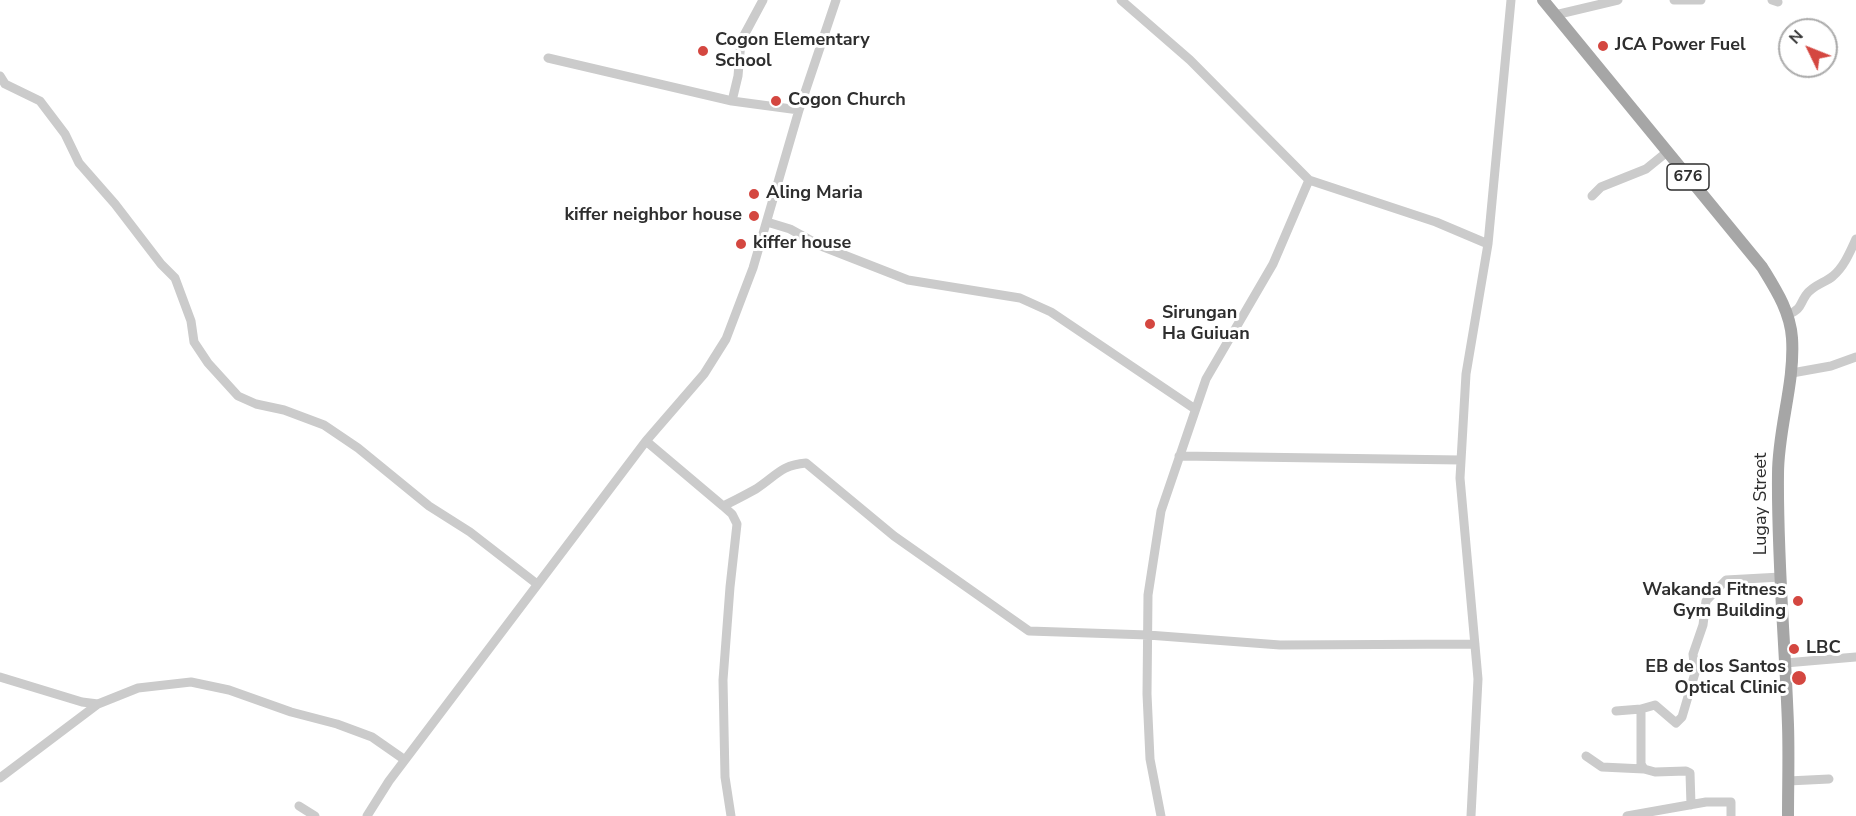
<!DOCTYPE html>
<style>
body{margin:0}
#map{position:relative;width:1856px;height:816px;overflow:hidden;background:#fff;font-family:"Nunito Sans",sans-serif}
canvas{display:block}
.north{position:absolute;left:1778px;top:18px;width:60px;height:60px;box-sizing:border-box;background:#fff;border:2px solid #ababab;border-radius:50%;rotate:313deg;font-size:16px;font-weight:700;line-height:24px;text-align:center;color:#2e2e2e}
.north::after{content:'';display:block;margin:auto;width:21px;height:27px;background:#d44740;clip-path:polygon(50% 0,100% 100%,50% 72%,0 100%)}
</style>
<div id="map">
<canvas width="1856" height="816"></canvas>
<div class="north">N</div>
</div>
<script>
const ctx = document.querySelector('canvas').getContext('2d');
ctx.lineJoin = 'round';
function trace(path, color, width, dash) {
  ctx.strokeStyle = color;
  ctx.lineWidth = width;
  ctx.lineCap = dash ? 'butt' : 'round';
  ctx.setLineDash(dash || []);
  ctx.stroke(path);
}
function write(font, color, halo, rows, align = 'center') {
  ctx.font = font + ' "Nunito Sans",sans-serif';
  ctx.lineWidth = 6;
  ctx.setLineDash([]);
  ctx.textBaseline = 'middle';
  ctx.strokeStyle = halo;
  ctx.fillStyle = color;
  for (const [text, x, y, turn = 0] of rows) {
    ctx.save();
    ctx.translate(x, y);
    ctx.rotate((+turn || 0) * Math.PI / 180);
    ctx.textAlign = isNaN(turn) ? turn : align;
    if (halo) ctx.strokeText(text, 0, 0);
    ctx.fillText(text, 0, 0);
    ctx.restore();
  }
}
trace(new Path2D(`
 M 1121,0 L 1190,60 L 1309,180 L 1436,222 L 1488,244
 M 1674,0 L 1701,0
 M 1772,0 L 1778,2
 M 1555,15 L 1618,0
 M 548,58 L 732,101 L 799,110
 M 0,76 L 5,84 L 40,101 L 65,134 L 79,163 L 115,204 L 161,264 L 175,278 L 191,321 L 194,342 L 208,363 L 238,396 L 256,404 L 284,410 L 324,425 L 358,448 L 429,506 L 470,532 L 537,584
 M 732,101 L 738,76 L 741,41 L 763,0
 M 1592,196 L 1601,187 L 1646,169 L 1667,152
 M 767,222 L 790,229 L 821,246 L 908,280 L 1020,298 L 1051,312 L 1195,409
 M 1788,315 C 1803,307 1798,307 1806,295 C 1813,285 1825,283 1833,276 C 1844,267 1850,252 1856,239
 M 1792,373 L 1831,366 L 1856,357
 M 646,441 L 723,506 C 734,501 745,495 756,489 C 776,476 781,465 806,463 L 894,536 L 1029,631 L 1148,635 L 1280,645 L 1475,644
 M 1179,456 L 1461,460
 M 723,506 L 732,514 L 737,524 L 730,587 L 723,680 L 725,777 L 731,816
 M 1785,663 L 1856,657
 M 0,677 L 82,702 L 98,704 L 138,688 L 191,682 L 229,690 L 291,712 L 337,724 L 372,737 L 405,760
 M 1641,709 L 1641,764 L 1644,769 L 1655,772 L 1686,771 L 1690,773 L 1691,805
 M 1616,711 L 1641,709 L 1655,705 L 1676,723 L 1682,717 L 1695,673 L 1693,654 L 1703,625 L 1706,601 L 1726,580 L 1781,577
 M 1586,756 L 1602,767 L 1644,769
 M 0,778 L 98,704
 M 1788,781 L 1829,779
 M 299,806 L 315,816
 M 367,816 L 389,781 L 646,441 L 704,374 L 726,339 L 753,268 L 799,110 L 836,0
 M 1161,816 L 1150,759 L 1147,694 L 1148,595 L 1161,511 L 1206,379 L 1273,264 L 1309,180
 M 1471,816 L 1478,679 L 1460,478 L 1466,374 L 1488,244 L 1511,0
 M 1627,816 L 1706,802 L 1731,802 L 1731,816`), '#cbcbcb', 9);
trace(new Path2D(`
 M 1543,0 L 1762,267 C 1776,290 1790,311 1792,338 C 1795,384 1778,428 1778,474 C 1777,558 1785,641 1788,725 C 1789,755 1788,786 1788,816`), '#a6a6a6', 12);
for (const [x, y, r, color] of [
 [1603,46,6,"#d44740"],
 [703,51,6,"#d44740"],
 [776,101,6,"#d44740"],
 [754,194,6,"#d44740"],
 [754,216,6,"#d44740"],
 [741,244,6,"#d44740"],
 [1150,324,6,"#d44740"],
 [1798,601,6,"#d44740"],
 [1794,649,6,"#d44740"],
 [1799,678,8,"#d44740"]
]) {
  const dot = new Path2D();
  dot.arc(x, y, r, 0, 2 * Math.PI);
  ctx.fillStyle = color;
  ctx.fill(dot);
  trace(dot, '#fff', 2);
}
for (const [x, y, w] of [
 [1688,177,42]
]) {
  const box = new Path2D();
  box.roundRect(x - w / 2, y - 13, w, 26, 4.5);
  ctx.fillStyle = '#fff';
  ctx.fill(box);
  trace(box, '#2e2e2e', 1.5);
}
write('bold 16px', '#2e2e2e', null, [
 ["676",1688,177]
]);
write('bold 18px', '#2e2e2e', '#fff', [
 ["Cogon Elementary",715,41],
 ["School",715,62],
 ["JCA Power Fuel",1615,46],
 ["Cogon Church",788,101],
 ["Aling Maria",766,194],
 ["kiffer neighbor house",742,216,"right"],
 ["kiffer house",753,244],
 ["Sirungan",1162,314],
 ["Ha Guiuan",1162,335],
 ["Wakanda Fitness",1786,591,"right"],
 ["Gym Building",1786,612,"right"],
 ["LBC",1806,649],
 ["EB de los Santos",1786,668,"right"],
 ["Optical Clinic",1786,689,"right"]
], 'left');
write('18px', '#2e2e2e', '#fff', [
 ["Lugay Street",1762,504,-90]
]);
</script>
